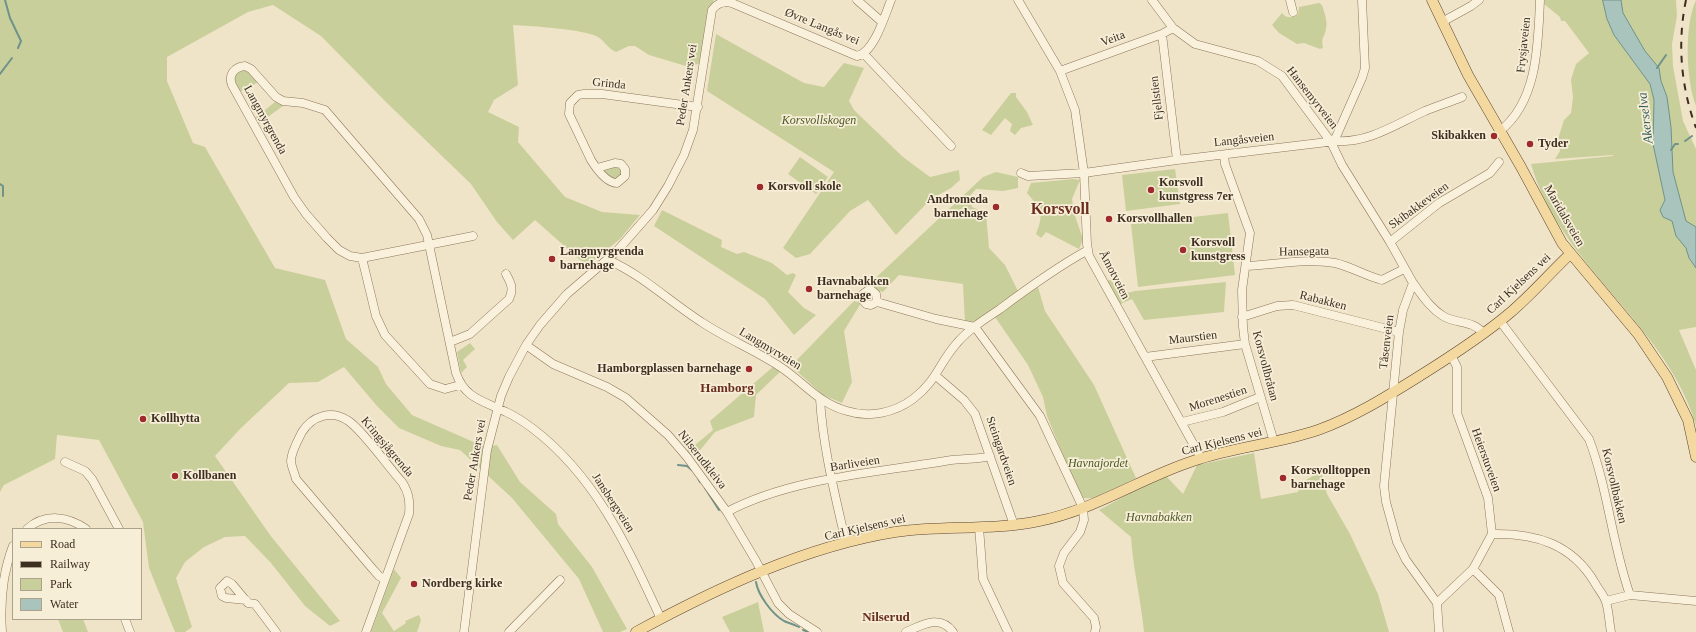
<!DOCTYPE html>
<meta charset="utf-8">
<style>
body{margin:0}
#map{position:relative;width:1696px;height:632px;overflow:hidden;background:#f0e4c8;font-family:Georgia,serif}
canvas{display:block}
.legend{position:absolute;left:12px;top:528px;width:130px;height:92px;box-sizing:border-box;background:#f7eed8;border:1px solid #ada18e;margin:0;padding:5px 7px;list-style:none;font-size:12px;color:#3d2e20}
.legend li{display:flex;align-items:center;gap:8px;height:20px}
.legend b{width:20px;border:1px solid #ada18e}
</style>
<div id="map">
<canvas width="1696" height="632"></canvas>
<ul class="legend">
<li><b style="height:5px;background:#f3d9a0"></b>Road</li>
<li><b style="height:5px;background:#3d2e20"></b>Railway</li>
<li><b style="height:11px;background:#c9cf9b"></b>Park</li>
<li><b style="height:11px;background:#a9c4bc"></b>Water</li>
</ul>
</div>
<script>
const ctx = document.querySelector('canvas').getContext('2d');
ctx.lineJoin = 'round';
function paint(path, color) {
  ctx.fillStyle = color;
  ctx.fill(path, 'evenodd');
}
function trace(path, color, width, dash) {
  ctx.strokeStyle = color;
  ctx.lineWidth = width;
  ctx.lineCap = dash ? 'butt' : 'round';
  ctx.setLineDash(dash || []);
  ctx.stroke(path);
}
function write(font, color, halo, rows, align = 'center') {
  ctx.font = font + ' Georgia,serif';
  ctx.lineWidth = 3.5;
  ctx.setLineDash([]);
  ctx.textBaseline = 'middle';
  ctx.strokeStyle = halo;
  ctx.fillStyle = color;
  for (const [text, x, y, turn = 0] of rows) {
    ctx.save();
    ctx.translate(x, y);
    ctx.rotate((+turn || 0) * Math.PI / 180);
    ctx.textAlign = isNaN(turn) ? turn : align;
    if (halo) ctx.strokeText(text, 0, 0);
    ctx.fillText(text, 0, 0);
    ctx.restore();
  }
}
paint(new Path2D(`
 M 0,0 L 714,0 L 699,64 L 686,66 L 649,55 L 635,46 L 629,46 L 616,52 C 606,47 606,42 598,37 C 584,29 530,26 513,25 L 518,85 L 494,100 L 488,112 L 519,127 L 518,142 L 565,197 L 602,212 L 640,215 L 620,239 L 587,266 L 535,220 L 513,240 L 497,222 L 471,184 L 387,103 L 321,36 L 273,5 L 248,12 L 167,57 L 167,81 L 193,143 L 205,147 L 275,268 L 325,280 L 346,339 L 378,367 L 386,384 L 412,415 L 485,447 L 497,445 L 520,482 L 556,514 L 558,524 L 592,567 L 627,629 L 620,632 L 603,632 L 579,579 L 512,498 L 460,450 L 441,446 L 399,428 L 377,406 L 344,367 L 318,382 L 289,383 L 241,428 L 215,456 L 270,535 L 340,621 L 330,626 L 305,606 L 271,563 L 245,536 L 225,537 L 204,547 L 185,562 L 176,578 L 192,627 L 185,632 L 175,632 L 149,568 L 143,522 L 99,440 L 57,435 L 55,459 L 4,485 L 0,492 Z
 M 1545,0 L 1676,0 L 1677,16 L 1672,44 L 1673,66 L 1683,121 L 1696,149 L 1696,327 L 1679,330 L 1696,370 L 1696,425 C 1666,324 1560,266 1531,164 L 1613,156 L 1613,155 L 1555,159 L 1560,151 L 1558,139 L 1564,120 L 1571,113 L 1573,97 L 1571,80 L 1573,73 L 1576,64 L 1589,53 L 1565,21 L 1561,21 L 1560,17 L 1544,4 Z
 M 1696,0 L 1696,106 C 1686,81 1684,25 1696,0 Z
 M 1319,3 L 1322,5 C 1324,12 1328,21 1326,29 C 1324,39 1321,36 1323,48 L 1320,49 L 1304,43 L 1297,44 L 1279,33 L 1272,25 L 1282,13 C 1287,19 1292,18 1298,14 L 1299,7 Z
 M 716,34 L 804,83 L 824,87 L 844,63 L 864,68 L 849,101 L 854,110 L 903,157 L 930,177 L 959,170 L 960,180 L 951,188 L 931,199 L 896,235 L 868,200 L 850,211 L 810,254 L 796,258 L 783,248 L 834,172 L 707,91 Z
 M 243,70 L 250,73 L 258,82 L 245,90 L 240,91 L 234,81 L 237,72 Z
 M 1011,93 L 1016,93 L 1016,97 L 1027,112 L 1033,125 L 1021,128 L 1015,135 L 1010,131 L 1012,124 L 1005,118 L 991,135 L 982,130 Z
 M 275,102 L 283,106 L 258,124 L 255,118 Z
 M 800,157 L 828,177 L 816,194 L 788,174 Z
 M 618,166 L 623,173 L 619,180 L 612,178 L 604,171 Z
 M 1175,169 L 1180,204 L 1126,211 L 1122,175 Z
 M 996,172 L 1018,177 L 1018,188 L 1003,191 L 976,189 L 969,197 L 972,207 L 986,213 L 989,248 L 1005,265 L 1018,291 L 977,321 L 965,323 L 963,284 L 899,275 L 883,292 L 866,287 L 983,177 Z
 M 1074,179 L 1080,180 L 1072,199 L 1074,213 L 1083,239 L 1079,249 L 1046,232 L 1041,238 L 1036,234 C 1044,213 1042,211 1027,193 L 1031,183 Z
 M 662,210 L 722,240 L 721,247 L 737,254 L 744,252 L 772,263 L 787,275 L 793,273 L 796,275 L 788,292 L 804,308 L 816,315 L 794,335 L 765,299 L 654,226 Z
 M 1228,213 L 1235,275 L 1138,287 L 1131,224 Z
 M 1111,280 C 1120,291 1121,295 1135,291 L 1226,282 L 1224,312 L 1144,320 L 1132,299 L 1118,305 L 1105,281 Z
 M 1038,287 L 1045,311 L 1094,385 L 1136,478 C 1120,486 1098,503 1080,497 L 1047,416 L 1043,397 L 1028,365 L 995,317 Z
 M 854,301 L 861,303 L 844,331 L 852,382 L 842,403 L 823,395 L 791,366 Z
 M 470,343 L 475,349 L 463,360 L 467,367 L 461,373 L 457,352 Z
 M 774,366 L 781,371 L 756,395 L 754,417 L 715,432 L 697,454 L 690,455 L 686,450 L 689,450 L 713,430 L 710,421 Z
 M 1254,453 L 1261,499 L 1298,492 L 1301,483 L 1321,471 L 1327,494 L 1350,534 L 1378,594 L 1389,632 L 1144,632 C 1141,600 1133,569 1131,537 L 1099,510 L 1153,481 L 1166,476 L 1183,494 L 1197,465 Z
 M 394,569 L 401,578 L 382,613 L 394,631 L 406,623 L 405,621 L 419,615 L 421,620 L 417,632 L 371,632 Z
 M 758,602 L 764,632 L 730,632 L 722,617 Z
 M 58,619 L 83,619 L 88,632 L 63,632 Z`), '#c9cf9b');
const water = new Path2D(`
 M 1603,0 L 1621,0 L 1623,13 L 1645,51 L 1659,68 L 1661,81 L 1667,97 L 1671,127 L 1673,172 L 1686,221 L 1696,227 L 1696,268 L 1689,258 L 1686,248 L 1676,236 L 1672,221 L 1663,217 L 1660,210 L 1665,200 L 1653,144 L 1654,100 L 1650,84 L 1614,35 L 1607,19 Z`);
paint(water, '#a9c4bc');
trace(water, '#6f938a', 1);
trace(new Path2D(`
 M 5,0 L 10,18 L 21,41 L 18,48
 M 1657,68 L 1666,55
 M 0,74 L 12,58
 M 1685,141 L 1692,136
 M 1671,150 L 1675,144 L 1678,144
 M 0,184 L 3,186 L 3,196
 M 678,465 L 687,466 L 693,471
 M 698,478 L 700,482
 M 705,488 L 719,510
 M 756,582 C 758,595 772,614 784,621 C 788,623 794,624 799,627
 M 803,630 L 808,632`), '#6f938a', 2);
const minor = new Path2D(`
 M 857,0 L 882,22
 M 1018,0 L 1060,71 L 1075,110 L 1084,173 L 1087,244 L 1089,256 L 1201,458
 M 1152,0 L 1173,28 L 1195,44 L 1258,61 L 1282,76 L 1331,142 L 1342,165 L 1390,242 L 1413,283 L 1403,310 L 1399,332 L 1384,486 L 1386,502 L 1397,542 L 1406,560 L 1437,603 L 1439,632
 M 1290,0 L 1293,12
 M 1442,22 L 1471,6 L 1479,0
 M 1162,34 L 1177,160
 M 864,54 L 951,146
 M 1060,71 L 1162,34 L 1173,28
 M 1500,131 C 1538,101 1538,44 1540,0
 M 1331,142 L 1336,137 L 1362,78 L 1365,68 L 1362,0
 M 1224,155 L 1225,164 L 1250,233 L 1242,290 L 1243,327 L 1245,344 L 1274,442
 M 597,168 L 615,163 L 621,164 L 625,169 L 625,176 L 617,183 C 606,183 596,168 591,160 L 569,114 L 570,103 L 578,95 L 584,94 L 602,94 L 698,107
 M 1021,173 L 1028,176 L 1084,173 L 1177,160 L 1336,141 C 1369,143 1396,124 1425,111 C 1437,106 1450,102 1462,97
 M 473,236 L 362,258 L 350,256 L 339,250 L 327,238 L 306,214 L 294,197 L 232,85 C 228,75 234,67 245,66 L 251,69 L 276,97 L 283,101 L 303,103 L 325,110 L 419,219 L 427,235 L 456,373 C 465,399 484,401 506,412 C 515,416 524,422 532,428 C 596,476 628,548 661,619
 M 1390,242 L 1439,203 L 1490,173 L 1499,162
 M 362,258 L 376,316 L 385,335 L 430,384 L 445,389 L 460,385
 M 608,260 C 643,275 671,303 703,323 C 729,340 757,351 782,368 C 804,383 820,404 847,411 C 869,418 894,413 913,399 C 937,381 939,363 957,343 C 969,329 985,319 1000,309 C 1028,288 1057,267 1088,250
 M 1246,266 C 1274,265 1307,258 1335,263 C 1352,267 1366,276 1382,280 L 1404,269
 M 1413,283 C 1422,295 1430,308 1443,316 C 1456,324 1473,320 1483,333
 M 877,302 L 871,305 L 866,304 L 862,299 L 863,294 L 870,289 L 876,294 L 877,302 L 936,319 L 975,327 L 1040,416 L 1083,508 L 1084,520 L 1080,532 L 1064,553 L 1059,566 L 1063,583 L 1094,618 L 1096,627 L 1095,632
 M 1242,317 L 1277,306 L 1293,305 L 1399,332
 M 1500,321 L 1589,439 C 1608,489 1612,544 1630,595 L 1696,601
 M 450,342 L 470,334 L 509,299 C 514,289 511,283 506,274
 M 526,345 L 553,364 L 607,387 L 626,398 L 668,435 L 687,457 L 727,512 L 756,561 L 778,603 L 789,614 L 817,632
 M 1145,357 L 1245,344
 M 936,376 L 964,400 L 975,414 L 1014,525
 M 820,399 C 823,448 835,495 846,543
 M 1182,422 L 1223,412 L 1260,397
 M 65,462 L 85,471 L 92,479 L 119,529
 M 727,512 C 791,478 874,473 945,461 C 959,458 978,460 990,456
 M 979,527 L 983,579 L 1008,632
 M 27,529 C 45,513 68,516 86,529
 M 1492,534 C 1536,533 1572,544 1595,583 C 1598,589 1604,595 1606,602 C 1609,611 1609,622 1611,632
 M 1473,569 L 1499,595 L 1509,632
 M 246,600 L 226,598 L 222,596 L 220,588 L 227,581 L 232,584 L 248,603 L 255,604 L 276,632
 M 1606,601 L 1630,595
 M 1437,603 L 1473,569 L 1492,534 L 1488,498 L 1457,413 L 1457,367 L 1451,355
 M 125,619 L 130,632
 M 2,632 C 0,602 2,574 13,546
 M 366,632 L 409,514 C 410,501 409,493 402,482 C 389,468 361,428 347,420 C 331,410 312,416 302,432 C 298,440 291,452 291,461 C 291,466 295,474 296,479 L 371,567 L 379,576 L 384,579
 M 464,632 L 487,450 L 501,396 L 509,377 L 526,345 L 540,325 L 567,294 L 617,251 L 653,210 L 668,186 L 684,155 L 693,130 L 712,10 C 717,3 724,1 732,3 L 857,56 C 874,53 885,15 891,0
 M 509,632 L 560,580
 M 906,632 C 922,625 940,614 953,632`);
const major = new Path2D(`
 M 1432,0 L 1468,75 L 1521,167 L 1562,243 L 1638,334 L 1667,377 L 1688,420 L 1696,457
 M 636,632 C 715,589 806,546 895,532 C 943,525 992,531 1039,521 C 1094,510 1141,478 1193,461 C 1233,447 1277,444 1318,430 C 1354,417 1386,397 1418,377 C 1450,357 1483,336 1511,312 C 1532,294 1550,273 1570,254`);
trace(minor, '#8d765c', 9);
trace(major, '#5b4430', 11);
trace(minor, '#faf1dc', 8);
trace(major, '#f3d9a0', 10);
trace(new Path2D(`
 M 1686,0 C 1677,43 1681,87 1696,128`), '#3d2e20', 2, [7, 7]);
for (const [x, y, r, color] of [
 [1494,136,4,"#9e2a2b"],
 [1530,144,4,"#9e2a2b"],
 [760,187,4,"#9e2a2b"],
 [1151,190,4,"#9e2a2b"],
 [996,207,4,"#9e2a2b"],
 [1109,219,4,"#9e2a2b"],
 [1183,250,4,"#9e2a2b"],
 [552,259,4,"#9e2a2b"],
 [809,289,4,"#9e2a2b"],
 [749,369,4,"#9e2a2b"],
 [143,419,4,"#9e2a2b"],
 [175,476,4,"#9e2a2b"],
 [1283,478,4,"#9e2a2b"],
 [414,584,4,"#9e2a2b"]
]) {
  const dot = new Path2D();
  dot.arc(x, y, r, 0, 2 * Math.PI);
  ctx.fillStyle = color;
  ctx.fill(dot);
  trace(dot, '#f7eed8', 1.5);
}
write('12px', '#3d2e20', '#f7eed8', [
 ["Øvre Langås vei",822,27,22],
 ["Veita",1113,39,-20],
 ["Frysjaveien",1524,45,-84],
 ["Grinda",609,84,6],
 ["Peder Ankers vei",687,85,-81],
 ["Fjellstien",1157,98,-97],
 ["Hansemyrveien",1312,98,52],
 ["Langmyrgrenda",265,120,61],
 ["Langåsveien",1244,140,-6],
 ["Skibakkeveien",1419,206,-36],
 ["Maridalsveien",1564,216,60],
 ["Hansegata",1304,252,-1],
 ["Åmotveien",1114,275,63],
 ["Carl Kjelsens vei",1519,284,-43],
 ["Rabakken",1323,301,14],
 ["Maurstien",1193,338,-7],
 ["Tåsenveien",1387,342,-83],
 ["Langmyrveien",770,349,31],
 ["Korsvollbråtan",1265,366,75],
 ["Morenestien",1218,399,-18],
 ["Carl Kjelsens vei",1222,442,-14],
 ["Kringsjågrenda",387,447,50],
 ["Steingardveien",1001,451,71],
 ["Peder Ankers vei",475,460,-80],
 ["Nilserudkleiva",702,460,52],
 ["Heierstuveien",1486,460,70],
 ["Barliveien",855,464,-9],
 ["Korsvollbakken",1614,486,77],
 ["Jansbergveien",613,503,57],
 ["Carl Kjelsens vei",865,528,-13]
]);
write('italic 12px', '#4d5a26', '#f7eed8', [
 ["Korsvollskogen",819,121],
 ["Havnajordet",1098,464],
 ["Havnabakken",1159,518]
]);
write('bold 12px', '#3d2e20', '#f7eed8', [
 ["Skibakken",1486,136,"right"],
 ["Tyder",1538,144],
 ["Korsvoll",1159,183],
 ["kunstgress 7er",1159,197],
 ["Korsvoll skole",768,187],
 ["Andromeda",988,200,"right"],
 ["barnehage",988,214,"right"],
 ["Korsvollhallen",1117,219],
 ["Korsvoll",1191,243],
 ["kunstgress",1191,257],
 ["Langmyrgrenda",560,252],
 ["barnehage",560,266],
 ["Havnabakken",817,282],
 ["barnehage",817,296],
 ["Hamborgplassen barnehage",741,369,"right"],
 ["Kollhytta",151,419],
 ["Korsvolltoppen",1291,471],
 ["barnehage",1291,485],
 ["Kollbanen",183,476],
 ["Nordberg kirke",422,584]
], 'left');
write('italic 13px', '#2f5d5a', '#f7eed8', [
 ["Akerselva",1646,118,-97]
]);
write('bold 13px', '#6b2e1e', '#f7eed8', [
 ["Hamborg",727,389],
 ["Nilserud",886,618]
]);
write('bold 16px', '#6b2e1e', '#f7eed8', [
 ["Korsvoll",1060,210]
]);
</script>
